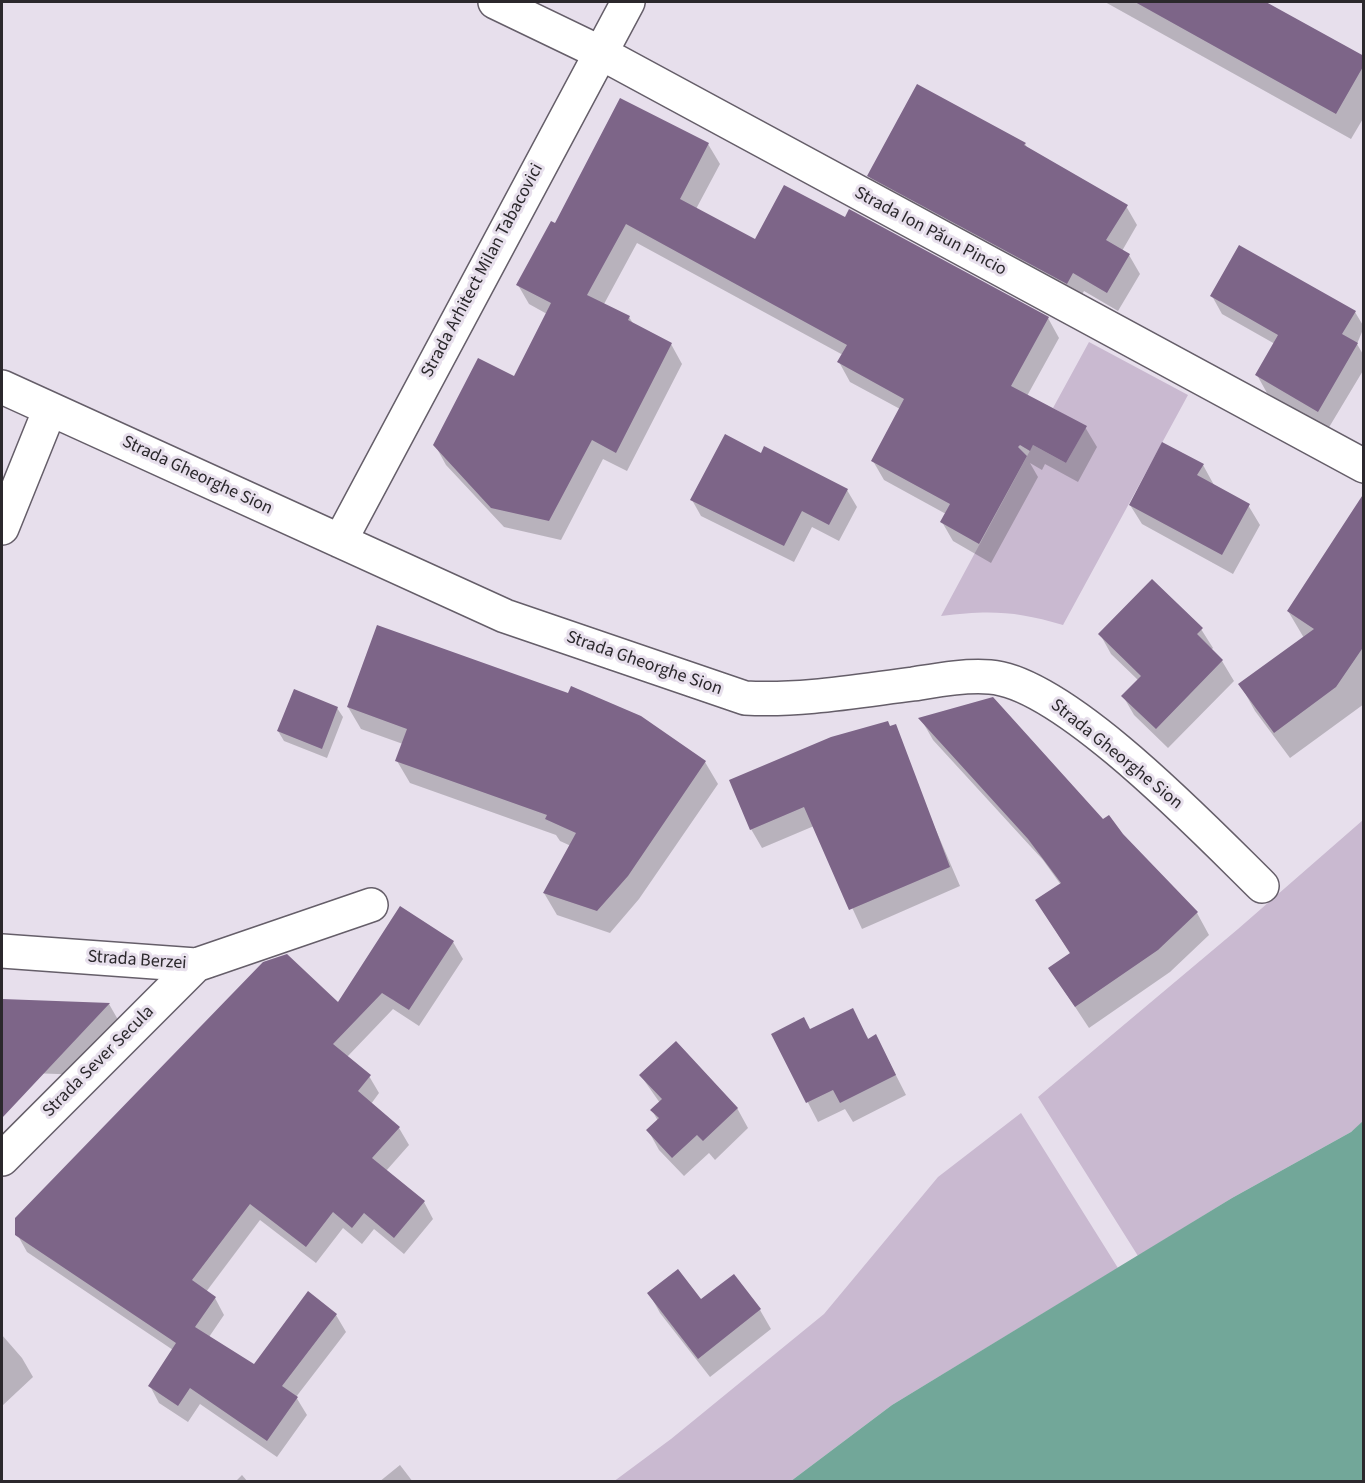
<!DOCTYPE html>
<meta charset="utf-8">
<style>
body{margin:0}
#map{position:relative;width:1365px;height:1483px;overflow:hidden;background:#e7dfec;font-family:"Source Sans 3",sans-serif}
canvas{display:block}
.frame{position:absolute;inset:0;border:3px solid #2b282c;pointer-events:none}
</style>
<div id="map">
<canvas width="1365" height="1483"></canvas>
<div class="frame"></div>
</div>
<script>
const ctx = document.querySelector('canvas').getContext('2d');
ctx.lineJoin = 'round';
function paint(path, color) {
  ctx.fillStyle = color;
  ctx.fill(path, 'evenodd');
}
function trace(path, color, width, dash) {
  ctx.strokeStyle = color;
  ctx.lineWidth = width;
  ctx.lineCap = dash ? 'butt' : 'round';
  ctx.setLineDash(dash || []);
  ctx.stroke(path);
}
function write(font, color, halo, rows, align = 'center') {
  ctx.font = font + ' "Source Sans 3",sans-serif';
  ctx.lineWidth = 6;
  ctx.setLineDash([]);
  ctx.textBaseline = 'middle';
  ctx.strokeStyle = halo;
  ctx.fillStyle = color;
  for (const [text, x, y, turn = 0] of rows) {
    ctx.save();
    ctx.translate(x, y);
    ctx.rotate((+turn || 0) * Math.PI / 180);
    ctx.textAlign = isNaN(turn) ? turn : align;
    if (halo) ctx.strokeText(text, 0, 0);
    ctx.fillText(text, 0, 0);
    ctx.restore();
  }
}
paint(new Path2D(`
 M 1089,342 L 1188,395 L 1063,625 C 1016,611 989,610 941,616 L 1033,445 L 1066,463 L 1086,427 L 1053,408 Z
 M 1363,820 L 1364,1121 L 1351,1132 L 1232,1198 L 1138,1256 L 1038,1097 L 1238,929 Z
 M 1021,1113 L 1118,1268 L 892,1405 L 791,1481 L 613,1482 L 671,1439 L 824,1314 L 938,1177 Z`), '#c9b9d0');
paint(new Path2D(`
 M 1363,1121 L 1363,1481 L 791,1481 L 892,1405 L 1232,1198 L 1351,1132 Z`), '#72a799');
paint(new Path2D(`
 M 1105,2 L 1263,2 L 1364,58 L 1364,117 L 1351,139 Z
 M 708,144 L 720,164 L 696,209 L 756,241 L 1048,318 L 1059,338 L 1027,396 L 1085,427 L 1097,447 L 1078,482 L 1045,464 L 1042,470 L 1030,463 L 1038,477 L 991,563 L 953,541 L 942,522 L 946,514 L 884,480 L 873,461 L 900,409 L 850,382 L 839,362 L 843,355 L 637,243 L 604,304 L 629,317 L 634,325 L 671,344 L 682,364 L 627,471 L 603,459 L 561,540 L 504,527 L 446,465 L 435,445 L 515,378 L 547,314 L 529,304 L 518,285 L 555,225 Z
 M 1025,144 L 1028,149 L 1126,206 L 1137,225 L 1122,251 L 1129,255 L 1140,274 L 1118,311 L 1084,291 L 1078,302 L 880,195 L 869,176 Z
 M 1212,296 L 1355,312 L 1364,327 L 1357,344 L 1364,356 L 1364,369 L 1328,429 L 1267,393 L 1257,375 L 1275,344 L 1222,314 Z
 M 762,455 L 847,490 L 857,507 L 839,541 L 812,527 L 794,562 L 701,516 L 692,500 Z
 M 1203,465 L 1214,485 L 1248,505 L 1260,525 L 1233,574 L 1142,524 L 1130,505 Z
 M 1364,537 L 1364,704 L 1290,758 L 1255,711 L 1240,684 L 1304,638 L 1288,611 Z
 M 1201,629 L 1213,648 L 1211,650 L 1222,661 L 1234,681 L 1168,748 L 1134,715 L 1123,696 L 1138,680 L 1111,654 L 1100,634 Z
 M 348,707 L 705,762 L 718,784 L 639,899 L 610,933 L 557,915 L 544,893 L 571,846 L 560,841 L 556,835 L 410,783 L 397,761 L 403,744 L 361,729 Z
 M 337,708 L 343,717 L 327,758 L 284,741 L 278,731 Z
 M 921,719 L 1103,821 L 1122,835 L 1197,913 L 1209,935 L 1170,972 L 1089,1028 L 1050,969 L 1071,955 L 1037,901 L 1061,885 L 1043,860 L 933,740 Z
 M 898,742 L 960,886 L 862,929 L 814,826 L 762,848 L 751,829 Z
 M 453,942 L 463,959 L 419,1026 L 393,1009 L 347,1057 L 369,1076 L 379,1093 L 371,1104 L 399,1128 L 409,1145 L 386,1171 L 424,1202 L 433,1219 L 404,1254 L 374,1229 L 362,1244 L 343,1228 L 316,1263 L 260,1220 L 206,1292 L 215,1298 L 224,1315 L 209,1337 L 254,1366 L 308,1293 L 336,1315 L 346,1332 L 296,1397 L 307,1415 L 277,1457 L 200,1404 L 188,1422 L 159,1403 L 150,1386 L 173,1350 L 27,1252 L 17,1234 L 338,1004 Z
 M 2,1001 L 109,1004 L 125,1032 L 85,1075 L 2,1072 Z
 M 852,1010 L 869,1040 L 876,1036 L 906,1095 L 853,1122 L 845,1109 L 818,1122 L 773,1035 L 810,1031 Z
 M 641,1076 L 737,1108 L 748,1128 L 715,1160 L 709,1153 L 684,1176 L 659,1150 L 648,1130 L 658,1121 L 652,1110 L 660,1103 Z
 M 734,1276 L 760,1310 L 771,1329 L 710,1377 L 660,1313 L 649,1293 L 701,1301 Z
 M 2,1335 L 22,1358 L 33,1377 L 2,1406 Z
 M 400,1465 L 413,1482 L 379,1482 Z
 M 242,1475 L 248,1482 L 235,1482 Z`), '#0003');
paint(new Path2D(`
 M 1135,2 L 1266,2 L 1364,56 L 1364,65 L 1336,114 Z
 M 917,84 L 1026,143 L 1024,145 L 1128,205 L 1106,240 L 1130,254 L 1107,293 L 1073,273 L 1067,284 L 867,176 Z
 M 620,98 L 709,143 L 680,199 L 755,239 L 784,185 L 845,217 L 849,209 L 1049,317 L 1011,386 L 1087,426 L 1066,463 L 1033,445 L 1030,451 L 1020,445 L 1018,447 L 1027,456 L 979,544 L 940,522 L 950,504 L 871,461 L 904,399 L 837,362 L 847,345 L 626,224 L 587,295 L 630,316 L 628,320 L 672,343 L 616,453 L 592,440 L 549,521 L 491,508 L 433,445 L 478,358 L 514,376 L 551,303 L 516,285 L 551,221 L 555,223 Z
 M 1239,245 L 1356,311 L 1342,334 L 1358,343 L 1318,412 L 1255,375 L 1278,335 L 1210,296 Z
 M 725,434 L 761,453 L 764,446 L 848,489 L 829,525 L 802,511 L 784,546 L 690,500 Z
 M 1162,442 L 1204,464 L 1197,475 L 1250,504 L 1222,555 L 1129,505 Z
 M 1364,493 L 1364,646 L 1336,687 L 1274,733 L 1238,684 L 1314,629 L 1287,611 Z
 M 1152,579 L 1203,628 L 1197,634 L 1223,660 L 1156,729 L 1121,696 L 1141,676 L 1098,634 Z
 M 377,625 L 568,693 L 571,686 L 641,716 L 706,761 L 628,876 L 597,911 L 543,893 L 576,833 L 545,819 L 547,815 L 395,761 L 407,729 L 347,707 Z
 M 294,689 L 338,707 L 322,749 L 277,731 Z
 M 993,697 L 1103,819 L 1109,815 L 1123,834 L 1198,912 L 1158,950 L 1075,1007 L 1048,968 L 1070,953 L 1035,900 L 1061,883 L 1028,839 L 918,718 Z
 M 888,721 L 890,726 L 896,724 L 950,867 L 849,910 L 804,807 L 750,830 L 729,780 L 831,737 Z
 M 400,906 L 454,941 L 409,1010 L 382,993 L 333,1044 L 371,1075 L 358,1091 L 400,1127 L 372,1158 L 425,1201 L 394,1238 L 364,1213 L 352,1228 L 333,1212 L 306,1247 L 250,1204 L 192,1280 L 216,1297 L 195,1327 L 254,1364 L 308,1291 L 337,1314 L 282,1386 L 298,1397 L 267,1441 L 190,1388 L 178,1406 L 148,1386 L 176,1343 L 15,1235 L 15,1218 L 263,962 L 287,954 L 338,1002 Z
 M 2,999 L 110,1003 L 2,1118 Z
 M 853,1008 L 868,1039 L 876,1034 L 896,1075 L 840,1103 L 833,1090 L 806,1103 L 771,1034 L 804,1017 L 810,1029 Z
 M 676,1041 L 738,1108 L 703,1141 L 697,1135 L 672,1158 L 646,1130 L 659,1118 L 650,1110 L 662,1099 L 639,1075 Z
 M 678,1269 L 701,1299 L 734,1274 L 761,1309 L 698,1359 L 647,1293 Z`), '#7d6588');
const minor = new Path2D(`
 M 495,2 L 599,52 L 1364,466
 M 2,387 L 505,616 L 745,698 C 802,701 857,691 913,684 C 938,680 965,675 990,677 C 1064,682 1207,832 1262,886
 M 2,528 L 50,409
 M 340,541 L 628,2
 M 2,951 L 196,965 L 371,905
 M 2,1159 L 196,965`);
trace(minor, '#655e69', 36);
trace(minor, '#fff', 33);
write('18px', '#2b282c', '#e7dfec', [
 ["Strada Ion Păun Pincio",930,232,28],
 ["Strada Arhitect Milan Tabacovici",483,271,-62],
 ["Strada Gheorghe Sion",197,476,25],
 ["Strada Gheorghe Sion",644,664,19],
 ["Strada Gheorghe Sion",1116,755,39],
 ["Strada Berzei",137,961,4],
 ["Strada Sever Secula",99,1062,-45]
]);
</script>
